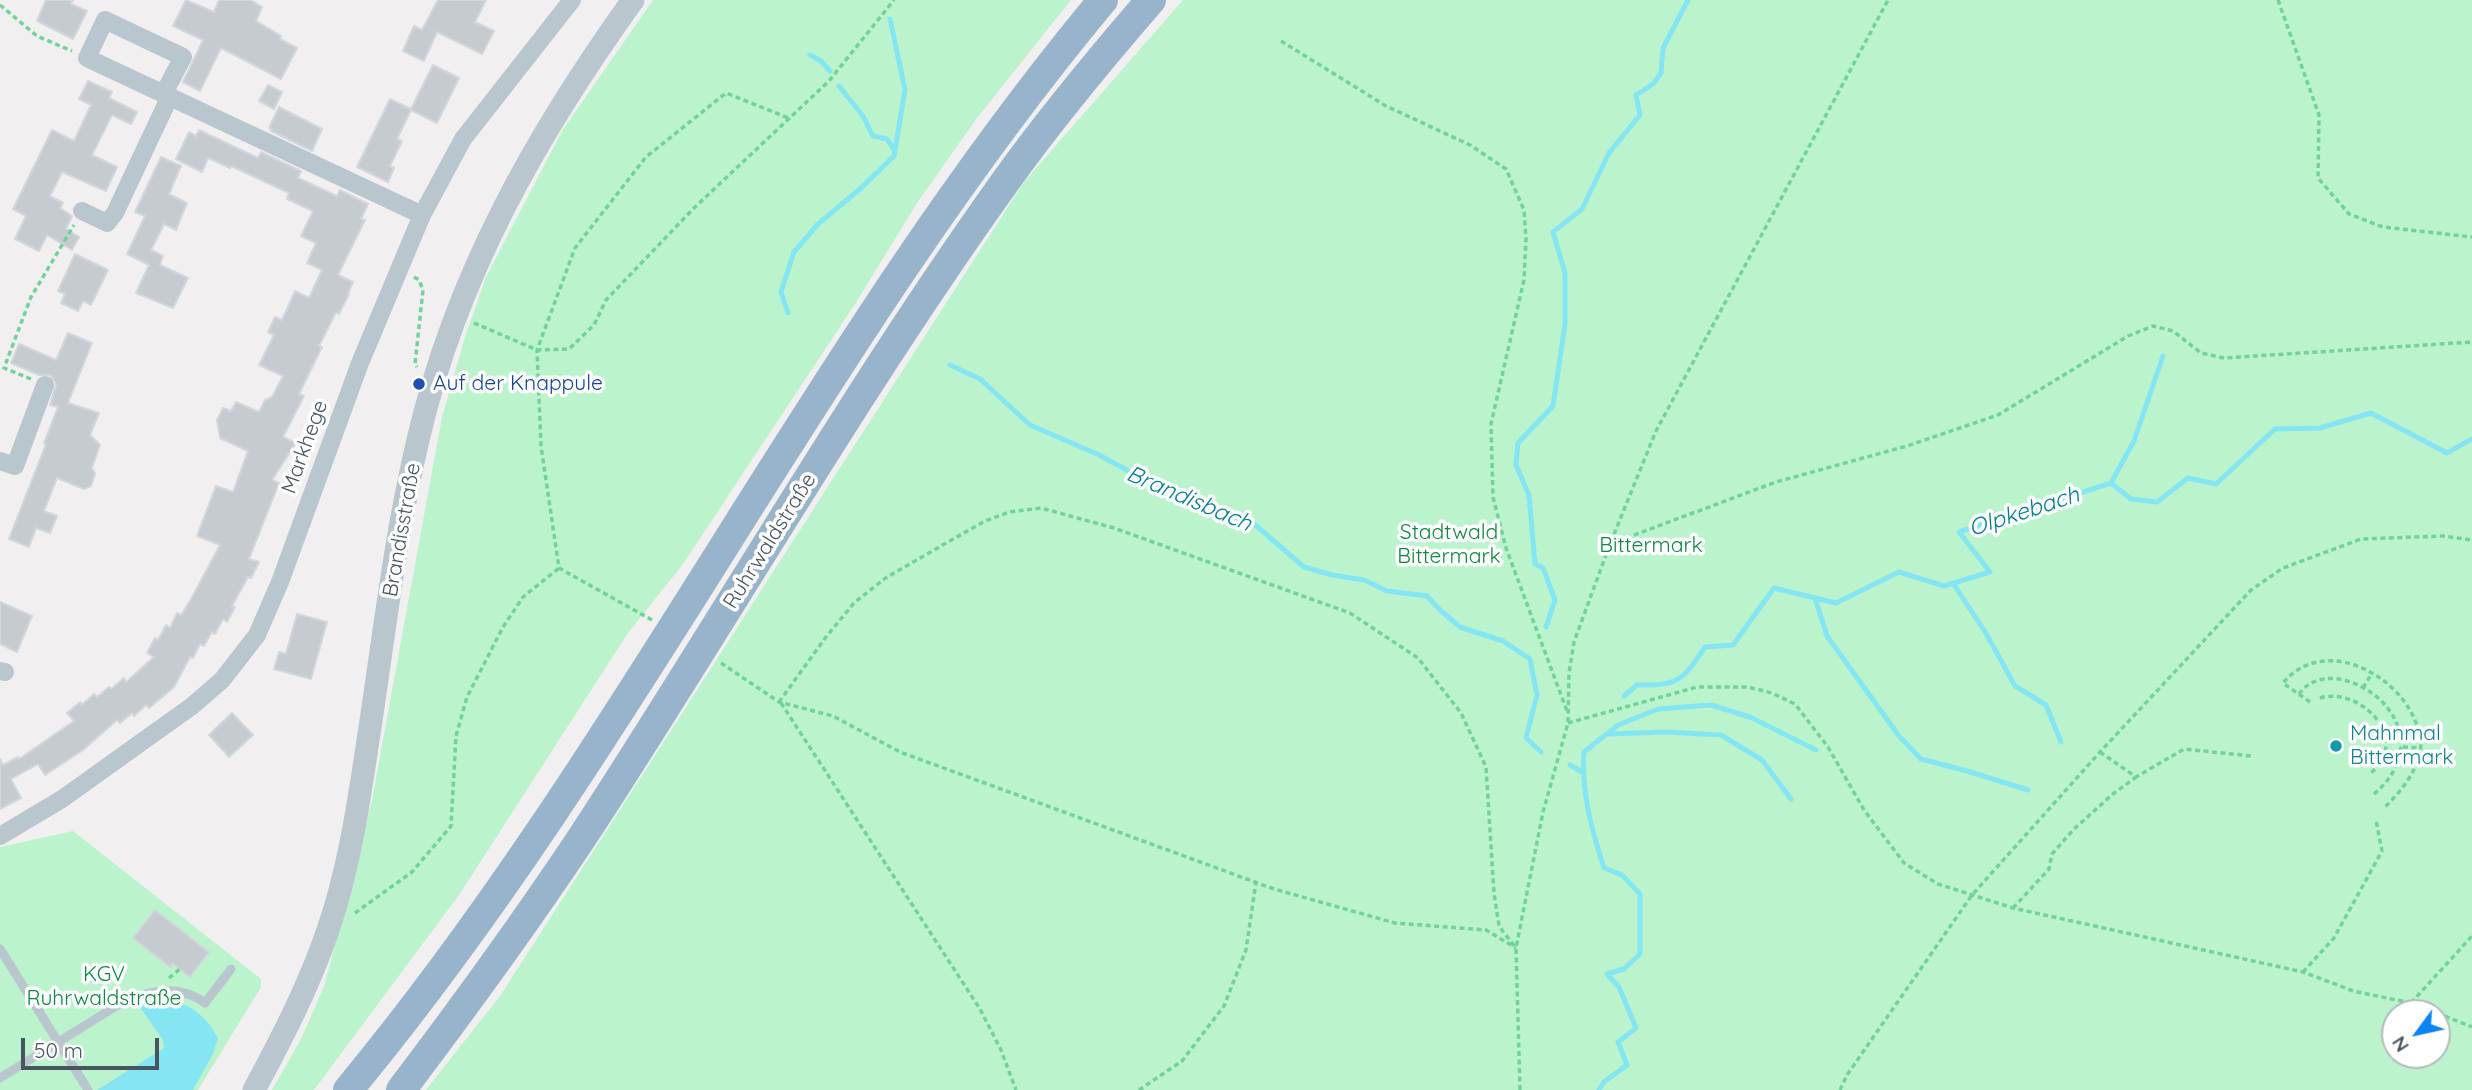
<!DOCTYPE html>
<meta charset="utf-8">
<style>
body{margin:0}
#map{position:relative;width:2472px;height:1090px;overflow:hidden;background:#f2eff0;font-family:Quicksand,sans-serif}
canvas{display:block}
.north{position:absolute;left:2381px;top:999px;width:70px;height:70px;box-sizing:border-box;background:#fff;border:2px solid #b5bbbf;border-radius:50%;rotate:237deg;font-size:19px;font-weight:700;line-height:28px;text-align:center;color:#46555f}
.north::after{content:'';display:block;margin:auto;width:24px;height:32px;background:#0b83f1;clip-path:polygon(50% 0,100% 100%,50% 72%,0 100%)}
.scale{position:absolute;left:21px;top:1038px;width:138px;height:32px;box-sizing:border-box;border:4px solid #46555f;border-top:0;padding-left:9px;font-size:21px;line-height:24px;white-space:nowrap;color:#46555f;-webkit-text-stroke:5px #fff;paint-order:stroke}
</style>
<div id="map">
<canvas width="2472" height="1090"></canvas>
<div class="north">N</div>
<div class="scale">50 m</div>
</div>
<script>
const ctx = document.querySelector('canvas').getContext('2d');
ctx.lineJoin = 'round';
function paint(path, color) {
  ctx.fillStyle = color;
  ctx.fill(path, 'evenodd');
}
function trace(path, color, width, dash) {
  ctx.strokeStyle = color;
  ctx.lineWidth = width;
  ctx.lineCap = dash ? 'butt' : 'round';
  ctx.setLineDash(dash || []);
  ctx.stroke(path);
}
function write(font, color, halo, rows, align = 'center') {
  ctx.font = font + ' Quicksand,sans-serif';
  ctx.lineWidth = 7;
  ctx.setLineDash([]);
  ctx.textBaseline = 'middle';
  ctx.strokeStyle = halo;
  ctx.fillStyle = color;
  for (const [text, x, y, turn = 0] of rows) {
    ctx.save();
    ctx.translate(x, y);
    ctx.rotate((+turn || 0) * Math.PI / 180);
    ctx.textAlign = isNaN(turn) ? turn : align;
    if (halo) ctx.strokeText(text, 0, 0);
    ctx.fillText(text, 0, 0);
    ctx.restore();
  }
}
paint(new Path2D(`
 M 653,0 L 1071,0 L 977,118 L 917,203 L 857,301 L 683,564 L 628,633 L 459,895 L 314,1090 L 272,1090 L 301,1039 L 324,987 L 372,800 L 442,417 L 465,337 L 486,277 L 562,131 Z
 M 1183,0 L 2472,0 L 2472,1090 L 426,1090 L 500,996 L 1024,182 ZM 2395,1013 L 2437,1013 L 2437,1055 L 2395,1055 Z
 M 73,831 L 261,979 L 261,987 L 198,1090 L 0,1090 L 0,847 Z`), '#bbf3cc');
paint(new Path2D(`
 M 162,998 C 185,1000 209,1017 218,1039 L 212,1056 L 193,1090 L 97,1090 L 164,1048 L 163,1040 L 137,1003 Z`), '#85e6f3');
trace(new Path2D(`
 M 810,55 L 821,61 L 830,71
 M 839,86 L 863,116 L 873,136 L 887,139 L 895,151
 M 788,313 L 781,292 L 794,252 L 818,224 L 860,189 L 894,156 L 905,90 L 890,19
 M 950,365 L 980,379 L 1030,425 L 1097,454 L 1192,505 L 1253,523 L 1304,567 L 1332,575 L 1364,580 L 1387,591 L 1427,596 L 1441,611 L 1460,627 L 1503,641 L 1530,659 L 1537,695 L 1526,738 L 1541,752
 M 2111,483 L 2134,441 L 2163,356
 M 1953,583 L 1987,635 L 2015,686 L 2046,705 L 2061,742
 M 1815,598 L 1827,636 L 1899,736 L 1921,759 L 1967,771 L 2028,790
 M 1546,627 L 1555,600 L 1543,568 L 1535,564 L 1529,495 L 1516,465 L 1518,443 L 1553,406 L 1565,324 L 1565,273 L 1553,232 L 1582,209 L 1609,153 L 1640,115 L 1636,95 L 1653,84 L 1661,73 L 1663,48 L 1688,0
 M 1624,696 L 1637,685 C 1679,686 1683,680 1705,647 L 1733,645 L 1774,588 L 1836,603 L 1899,572 L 1944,586 L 1990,572 L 1959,532 L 2111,483 L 2131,499 L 2157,502 L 2188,478 L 2216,484 L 2275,429 L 2320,428 L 2371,413 L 2447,453 L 2472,439
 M 1608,734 L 1665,732 L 1721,735 L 1762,760 L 1791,799
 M 1570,765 L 1582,772
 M 1599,1090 L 1604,1082 L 1627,1065 L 1618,1042 L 1636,1028 L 1619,987 L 1607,974 L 1624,969 L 1640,954 L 1640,894 L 1622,875 L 1604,868 C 1592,831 1581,792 1584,752 L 1618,725 L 1658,709 L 1711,705 L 1750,717 L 1816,750`), '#85e6f3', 5);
const building = new Path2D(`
 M 46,0 L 73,0 L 71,4 L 87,11 L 73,39 L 37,21 Z
 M 186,0 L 214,12 L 219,0 L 251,0 L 262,7 L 256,21 L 281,36 L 280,39 L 297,48 L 281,79 L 221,48 L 200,91 L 183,82 L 203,40 L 173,26 Z
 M 438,0 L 486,0 L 475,22 L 494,31 L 482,54 L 437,32 L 424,61 L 403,51 L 414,26 L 422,30 Z
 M 433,65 L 459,78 L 437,123 L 411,110 L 397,139 L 402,141 L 390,166 L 394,168 L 388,182 L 357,167 L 390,99 L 411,109 Z
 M 88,81 L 112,92 L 109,98 L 137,112 L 131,124 L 112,115 L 92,155 L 117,167 L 106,191 L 62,172 L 50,196 L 63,203 L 60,208 L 72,216 L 66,229 L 79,237 L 72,250 L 47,235 L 39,251 L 15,239 L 26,216 L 13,209 L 52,130 L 74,141 L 91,105 L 79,99 Z
 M 268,85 L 282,92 L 274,109 L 259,101 Z
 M 279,107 L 322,129 L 312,151 L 271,131 L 272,129 L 269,128 Z
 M 199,130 L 258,158 L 261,152 L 301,171 L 298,178 L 337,196 L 340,190 L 368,204 L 361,219 L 365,220 L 338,275 L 353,282 L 348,293 L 349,294 L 339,314 L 336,312 L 319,346 L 322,347 L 299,394 L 304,396 L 283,437 L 296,443 L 272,480 L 279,483 L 249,559 L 259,562 L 251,578 L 248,577 L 232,606 L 235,607 L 227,622 L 223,619 L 215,634 L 212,632 L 204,646 L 200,644 L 193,658 L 190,657 L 174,687 L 149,708 L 146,705 L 134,716 L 132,713 L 120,723 L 117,720 L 83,750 L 45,775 L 38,764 L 11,779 L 21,798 L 0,809 L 0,759 L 3,765 L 18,757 L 19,759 L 74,721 L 67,713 L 80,702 L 82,705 L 94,694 L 97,697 L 109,687 L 111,689 L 124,678 L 126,682 L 154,657 L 147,653 L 155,638 L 158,640 L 166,625 L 170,628 L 177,613 L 181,615 L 190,601 L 220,545 L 197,536 L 216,486 L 233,492 L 248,451 L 220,438 L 217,420 L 223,408 L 231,411 L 236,402 L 259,412 L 265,400 L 272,397 L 283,376 L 259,365 L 274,335 L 268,332 L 275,317 L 282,320 L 295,291 L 309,298 L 322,270 L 307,263 L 316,243 L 301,236 L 313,211 L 287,199 L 289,193 L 231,166 L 230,168 L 208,158 L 202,172 L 176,159 L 189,132 L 196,136 Z
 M 161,157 L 181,166 L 169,194 L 187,203 L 176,230 L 164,224 L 151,250 L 163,256 L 160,265 L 188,278 L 173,308 L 136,293 L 149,265 L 127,254 L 145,216 L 135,212 Z
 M 75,254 L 108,270 L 91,305 L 83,301 L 78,311 L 61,303 L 65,294 L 58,291 Z
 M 68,333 L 92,343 L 68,403 L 99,413 L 90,435 L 100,445 L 92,468 L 95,474 L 91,486 L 84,489 L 57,478 L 44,511 L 57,516 L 50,533 L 36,528 L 29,547 L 9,539 L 46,444 L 44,443 L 58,407 L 50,405 L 56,384 L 50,375 L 39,375 L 11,363 L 19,344 L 56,360 Z
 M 0,602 L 32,616 L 17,652 L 0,644 Z
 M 297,614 L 327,622 L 311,679 L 274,669 L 279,652 L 286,654 Z
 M 232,713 L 253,735 L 229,757 L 209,735 Z
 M 155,910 L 209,952 L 190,977 L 173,964 L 170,967 L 133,938 Z`);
paint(building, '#c6cbd0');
trace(building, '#d3d6dc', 2);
trace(new Path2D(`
 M 2278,0 L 2319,115 L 2318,178 L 2349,214 L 2383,227 L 2472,237
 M 0,5 L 37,36 L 72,51
 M 1281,41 L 1386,106 L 1470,145 L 1506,169 L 1524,210 L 1526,238 L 1524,280 L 1491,424 L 1493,497 L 1506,548 L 1567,711
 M 414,277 L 419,280 L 423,290 L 415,364 L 417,367
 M 474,323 L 537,350 L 569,349 L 594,325 L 606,300 L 694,208 L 829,81 L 894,0
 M 31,379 L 4,368 L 31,297 L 74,225
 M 1610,544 L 1776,482 L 1907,446 L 1998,415 L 2128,336 L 2153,326 L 2173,331 L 2201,353 L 2224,358 L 2472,342
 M 652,620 L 559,568 L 541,446 L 537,350 L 575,248 L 646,157 L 726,93 L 791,119
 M 721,663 L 779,702 L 833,716 L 900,752 L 1274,889 L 1395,923 L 1486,930 L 1516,948
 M 2363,688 L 2372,673
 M 2299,694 C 2334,644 2454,725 2374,794
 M 2320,698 C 2349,689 2388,716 2386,747 C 2385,759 2377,767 2369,775
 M 779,702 L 826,637 L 854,603 L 887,577 L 983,522 L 1009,512 L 1041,508 L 1114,528 L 1350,613 L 1418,658 L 1461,713 L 1486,767 L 1494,893 L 1499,926 L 1515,947
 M 2310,702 L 2283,683 C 2322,636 2393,671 2414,718 C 2417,726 2422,735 2421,743 C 2420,769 2402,790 2385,807
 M 781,703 L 980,1009 L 1001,1050 L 1016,1090
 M 1568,723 L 1697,687 L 1748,687 L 1772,693 L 1795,704 L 1828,747 L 1864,810 L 1904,863 L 1938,884 L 2013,908 L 2303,972 L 2353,991 L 2411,1003 L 2436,1013
 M 2403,747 L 2421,748
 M 2100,752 L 2136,777 L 2184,749 L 2251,756
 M 2013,908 L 2049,869 L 2052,854 L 2074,829 L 2113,794 L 2136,777
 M 355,913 L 412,872 L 451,826 L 456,736 L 467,697 L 503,627 L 523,597 L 559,568
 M 2303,972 L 2334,938 L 2382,851 L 2376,820
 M 169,978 L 180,969
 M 2411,1003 L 2472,936
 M 2437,1013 L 2472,1027
 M 1139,1090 L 1182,1061 L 1224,1006 L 1246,950 L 1256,882
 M 1520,1090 L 1516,948 L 1543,812 L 1568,723 L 1569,673 L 1574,642 L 1610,544 L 1656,431 L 1888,0
 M 1840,1090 L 1847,1075 L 1972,895 L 2100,752 L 2251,590 L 2283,568 L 2361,539 L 2443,536 L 2472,540`), '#70d49a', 3.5, [5, 3.5]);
trace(new Path2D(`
 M 0,949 L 88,1090
 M 0,1078 L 123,1002 C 150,990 179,984 205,1003 L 231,969`), '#bac6ce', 9);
trace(new Path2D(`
 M 164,93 L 183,57 L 105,20 L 87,58 L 422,215
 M 82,211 L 107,223 L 115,213 L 170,96
 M 0,461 L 15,466 L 45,385
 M 0,671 L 5,672
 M 0,836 L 62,799 L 192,706 L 222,680 L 257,635 L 280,582 L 360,363 L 422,215 L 463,139 L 572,0`), '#bac6ce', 18);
trace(new Path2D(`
 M 254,1090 C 282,1038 309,986 328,930 C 348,872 358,808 367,747 C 383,645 394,541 418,440 C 456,276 536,135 633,0`), '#bac6ce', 23);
trace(new Path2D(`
 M 348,1090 C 631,749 819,340 1103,0
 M 401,1090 C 464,1007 525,923 583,836 C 725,619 854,393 1005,182 C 1050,119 1100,59 1151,0`), '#98b4ca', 30);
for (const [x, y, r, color] of [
 [419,384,7,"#1a4fb4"],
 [2336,746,7,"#0f9aa8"]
]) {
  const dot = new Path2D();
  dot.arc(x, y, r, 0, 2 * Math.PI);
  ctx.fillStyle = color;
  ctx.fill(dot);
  trace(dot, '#fff', 2.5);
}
write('21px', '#164399', '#fff', [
 ["Auf der Knappule",433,384]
], 'left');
write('21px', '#46555f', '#fff', [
 ["Markhege",305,447,-70],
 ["Brandisstraße",402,530,-80],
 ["Ruhrwaldstraße",770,541,-58]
]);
write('21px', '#108741', '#fff', [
 ["Stadtwald",1449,533],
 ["Bittermark",1449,557],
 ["Bittermark",1651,546],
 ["KGV",104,975],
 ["Ruhrwaldstraße",104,999]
]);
write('21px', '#0d838f', '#fff', [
 ["Mahnmal",2350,734],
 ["Bittermark",2350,758]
], 'left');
write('italic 23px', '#057d8e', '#fff', [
 ["Brandisbach",1189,499,23],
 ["Olpkebach",2024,512,-18]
]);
</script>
